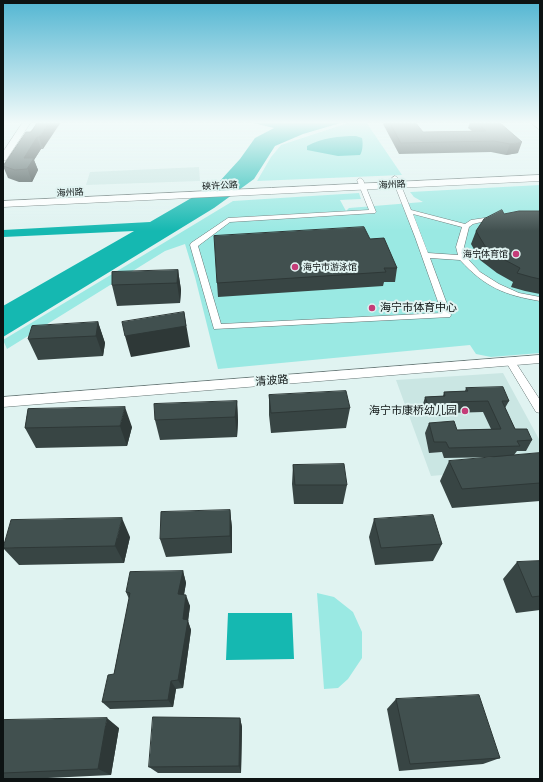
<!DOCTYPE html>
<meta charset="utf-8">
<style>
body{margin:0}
#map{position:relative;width:543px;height:782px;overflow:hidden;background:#e0f3f1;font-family:"Open Sans",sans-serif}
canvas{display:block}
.frame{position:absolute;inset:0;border:4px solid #0d1313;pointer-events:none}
</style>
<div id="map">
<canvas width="543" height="782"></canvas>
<div class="frame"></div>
</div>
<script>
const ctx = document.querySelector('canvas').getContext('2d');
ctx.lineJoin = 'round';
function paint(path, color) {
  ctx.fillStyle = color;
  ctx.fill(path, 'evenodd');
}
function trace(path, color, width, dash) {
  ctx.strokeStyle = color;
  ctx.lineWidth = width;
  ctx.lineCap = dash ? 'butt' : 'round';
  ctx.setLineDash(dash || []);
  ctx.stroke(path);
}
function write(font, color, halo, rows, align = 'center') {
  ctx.font = font + ' "Open Sans","Noto Sans SC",sans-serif';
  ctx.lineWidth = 4;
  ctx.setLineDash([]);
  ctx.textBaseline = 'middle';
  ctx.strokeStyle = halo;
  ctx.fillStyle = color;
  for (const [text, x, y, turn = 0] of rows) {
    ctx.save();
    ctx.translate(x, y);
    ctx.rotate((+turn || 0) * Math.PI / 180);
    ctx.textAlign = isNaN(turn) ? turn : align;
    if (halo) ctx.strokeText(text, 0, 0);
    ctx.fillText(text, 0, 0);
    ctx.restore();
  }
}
paint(new Path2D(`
 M 199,167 L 200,181 L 86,185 L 90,172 Z
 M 503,373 L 540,441 L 540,466 L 431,476 L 396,380 Z`), '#cae6e3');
paint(new Path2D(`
 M 351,122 L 366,122 L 402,175 L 257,181 L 271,157 L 281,145 Z
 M 540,185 L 540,353 L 491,357 L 476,354 L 470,345 L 218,369 L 195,277 L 185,244 L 165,251 L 7,349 L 3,340 L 233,201 L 359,193 L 361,199 L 340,200 L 346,211 L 349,208 L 423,202 L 414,197 L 410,192 Z
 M 317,593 L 334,597 L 353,612 L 362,632 L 362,658 L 348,679 L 338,688 L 324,689 Z`), '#9ae9e3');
paint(new Path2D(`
 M 249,122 L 344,122 L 303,134 L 275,146 L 254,179 L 214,208 L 3,337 L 3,306 L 134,231 L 3,237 L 3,230 L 150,222 L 219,182 L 240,159 L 255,138 L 274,128 Z
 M 356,136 L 362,138 C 363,142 363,151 360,155 L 338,156 L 307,150 L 307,146 C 322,138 339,136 356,136 Z
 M 228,613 L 292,613 L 294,659 L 226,660 Z`), '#15b8b1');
const minor = new Path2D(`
 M 395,176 L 398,178 L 411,210 L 465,224 L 471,220 L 498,216 L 498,218 L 473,224 L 469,227 L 464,247 L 466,257 L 480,272 L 499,284 L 519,293 L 540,297 L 540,301 C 504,295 485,287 460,260 L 430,258 L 451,315 L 450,317 L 214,329 L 190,245 L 191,243 L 228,218 L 369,210 L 357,180 L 360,178 L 363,180 L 376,212 L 375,213 L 230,222 L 198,246 L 221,324 L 442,313 L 415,237 L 392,178 ZM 413,214 L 462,227 L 456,247 L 458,255 L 428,253 Z
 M 511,359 L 514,360 L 540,400 L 540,413 L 536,412 L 506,362 Z`);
const tertiary = new Path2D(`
 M 540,355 L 540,363 L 3,407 L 3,397 Z`);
const secondary = new Path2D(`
 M 23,122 L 31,122 L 6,160 L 3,161 L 3,152 Z`);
const primary = new Path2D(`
 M 540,175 L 540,181 L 3,207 L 3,201 Z`);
const trunk = new Path2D(`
 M 530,122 L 539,122 L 540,130 Z`);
trace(minor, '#667675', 1);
trace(tertiary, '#667675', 1);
trace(secondary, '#667675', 1);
trace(primary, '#667675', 1);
trace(trunk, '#667675', 1);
paint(minor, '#fff');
paint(tertiary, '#fff');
paint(secondary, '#fff');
paint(primary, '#fff');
paint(trunk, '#fff');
paint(new Path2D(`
 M 38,122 L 43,149 L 41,149 L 34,160 L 38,170 L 32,182 L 19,182 L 8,178 L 3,166 Z
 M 384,122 L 408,122 L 407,123 L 423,132 L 472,131 L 468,128 L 470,122 L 499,122 L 518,153 L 506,155 L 491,152 L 399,154 L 383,124 Z
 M 540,211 L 540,294 L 525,291 L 511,287 L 513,282 L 497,273 L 480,260 L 471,244 L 476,231 L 504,214 Z
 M 370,239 L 397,268 L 395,282 L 384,282 L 383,286 L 218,297 L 217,283 Z
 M 178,270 L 181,290 L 180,303 L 117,306 L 112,285 Z
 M 98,322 L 105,343 L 103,356 L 38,360 L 28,339 Z
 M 466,388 L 509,401 L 505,408 L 515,429 L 532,440 L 526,451 L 517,451 L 514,455 L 540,453 L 540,501 L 452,508 L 440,481 L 449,461 L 497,457 L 444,458 L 442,452 L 429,453 L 425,433 L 429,423 L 457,430 L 491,429 L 483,412 L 450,413 L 449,416 L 425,416 L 422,408 L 425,397 L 443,396 L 444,392 L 465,391 Z
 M 269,395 L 350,408 L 346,428 L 271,433 L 269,415 Z
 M 237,401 L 238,421 L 237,437 L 160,440 L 155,420 Z
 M 28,409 L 132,427 L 127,446 L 36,448 L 25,428 Z
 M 293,465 L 347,485 L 343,504 L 294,504 L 292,484 Z
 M 230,510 L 232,528 L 232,553 L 166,557 L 160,539 Z
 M 374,519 L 442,544 L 433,561 L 375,565 L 369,537 Z
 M 130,537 L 124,563 L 19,565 L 3,548 Z
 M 540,561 L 540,610 L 516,613 L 503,579 L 517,562 Z
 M 183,571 L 186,583 L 184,595 L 190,606 L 188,621 L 191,630 L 183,688 L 176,689 L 173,707 L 110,709 L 102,702 L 114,674 L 129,599 L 126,592 Z
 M 396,699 L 500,758 L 483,764 L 399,771 L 387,709 Z
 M 240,718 L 242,727 L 241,773 L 158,773 L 149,767 Z
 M 3,720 L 119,728 L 111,775 L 27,779 L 3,779 Z`), '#384544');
paint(new Path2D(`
 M 50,122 L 61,122 L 43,149 L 39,137 Z
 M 393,122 L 408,122 L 394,130 L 391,123 Z
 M 37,137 L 41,149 L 34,160 L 38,170 L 32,182 L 24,158 Z
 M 522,142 L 518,153 L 506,155 L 510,144 Z
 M 178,270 L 181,290 L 180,303 L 177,283 Z
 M 184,312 L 190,347 L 131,357 L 125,336 Z
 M 98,322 L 105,343 L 103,356 L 96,336 Z
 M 237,401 L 238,421 L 237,437 L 235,417 Z
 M 125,407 L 132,427 L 127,446 L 120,426 Z
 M 230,510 L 232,528 L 232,553 L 230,536 Z
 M 122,518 L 130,537 L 124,563 L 115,546 Z
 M 183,571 L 186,583 L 182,605 L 178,594 Z
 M 186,595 L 190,606 L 188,621 L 191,630 L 183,688 L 178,680 L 183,619 Z
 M 171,681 L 176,689 L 173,707 L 168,700 Z
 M 107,718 L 119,728 L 111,775 L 98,769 Z
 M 240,718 L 242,727 L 241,773 L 239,766 Z`), '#2e3837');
const building = new Path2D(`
 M 38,122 L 50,122 L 39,137 L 37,137 L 24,158 L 34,158 L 27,169 L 15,170 L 3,166 L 26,132 L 31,132 Z
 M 390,122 L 393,122 L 391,123 L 415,122 L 423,132 L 486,131 L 476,122 L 499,122 L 522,142 L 510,144 L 494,141 L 401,143 Z
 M 502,210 L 504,214 L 519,211 L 540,211 L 540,279 L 531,277 L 517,273 L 520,268 L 503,259 L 485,246 L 476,231 L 484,219 Z
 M 364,227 L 370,239 L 384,238 L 397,268 L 384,268 L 386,272 L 217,283 L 214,236 Z
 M 178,270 L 177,283 L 112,285 L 112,272 Z
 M 184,312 L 186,326 L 125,336 L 122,322 Z
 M 98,322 L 96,336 L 28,339 L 32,326 Z
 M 503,387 L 509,401 L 502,401 L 515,429 L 527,429 L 532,440 L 517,441 L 520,446 L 449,448 L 446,442 L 434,442 L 429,423 L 454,421 L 457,430 L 501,429 L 488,401 L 451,402 L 453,406 L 428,405 L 425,397 L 445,396 L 444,392 L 468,391 L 466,388 Z
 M 346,391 L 350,408 L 271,413 L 269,395 Z
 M 237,401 L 235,417 L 155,420 L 154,404 Z
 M 125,407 L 120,426 L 25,428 L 28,409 Z
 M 540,453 L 540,483 L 462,489 L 449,461 Z
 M 344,464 L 347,485 L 295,485 L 293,465 Z
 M 230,510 L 230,536 L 160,539 L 161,512 Z
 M 433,515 L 442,544 L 381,548 L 374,519 Z
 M 122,518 L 115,546 L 3,548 L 11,520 Z
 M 540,561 L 540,596 L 532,597 L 517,562 Z
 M 183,571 L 178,594 L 186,595 L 183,619 L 188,620 L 178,680 L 171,681 L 168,700 L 102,702 L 108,675 L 114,674 L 130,593 L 126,592 L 130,572 Z
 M 479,695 L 500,758 L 410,764 L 396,699 Z
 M 153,717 L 240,718 L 239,766 L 149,767 Z
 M 107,718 L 98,769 L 3,773 L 3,720 Z`);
paint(building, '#41504f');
trace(building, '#2e3837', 1);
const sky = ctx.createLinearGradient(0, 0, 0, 231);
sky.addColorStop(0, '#53b6d2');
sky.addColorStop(0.53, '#f1faf9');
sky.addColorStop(1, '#f1faf900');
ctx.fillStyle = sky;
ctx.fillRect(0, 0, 543, 231);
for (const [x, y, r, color] of [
 [516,254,4,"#c43c78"],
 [295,267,4,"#c43c78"],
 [372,308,4,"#c43c78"],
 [465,411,4,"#c43c78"]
]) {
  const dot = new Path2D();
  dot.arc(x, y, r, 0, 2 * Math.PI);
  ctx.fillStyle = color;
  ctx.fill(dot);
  trace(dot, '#e0f3f1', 1.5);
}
write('9px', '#0d1313', '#e0f3f1', [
 ["海州路",392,185,-3],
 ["硖许公路",220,186,-3],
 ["海州路",70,193,-3]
]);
write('9px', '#0d1313', '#e0f3f1', [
 ["海宁体育馆",508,254],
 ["海宁市游泳馆",303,267,"left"]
], 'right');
write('11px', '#0d1313', '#e0f3f1', [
 ["海宁市体育中心",380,308],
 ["海宁市康桥幼儿园",457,411,"right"]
], 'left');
write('11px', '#0d1313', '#e0f3f1', [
 ["清波路",272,381,-5]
]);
</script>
